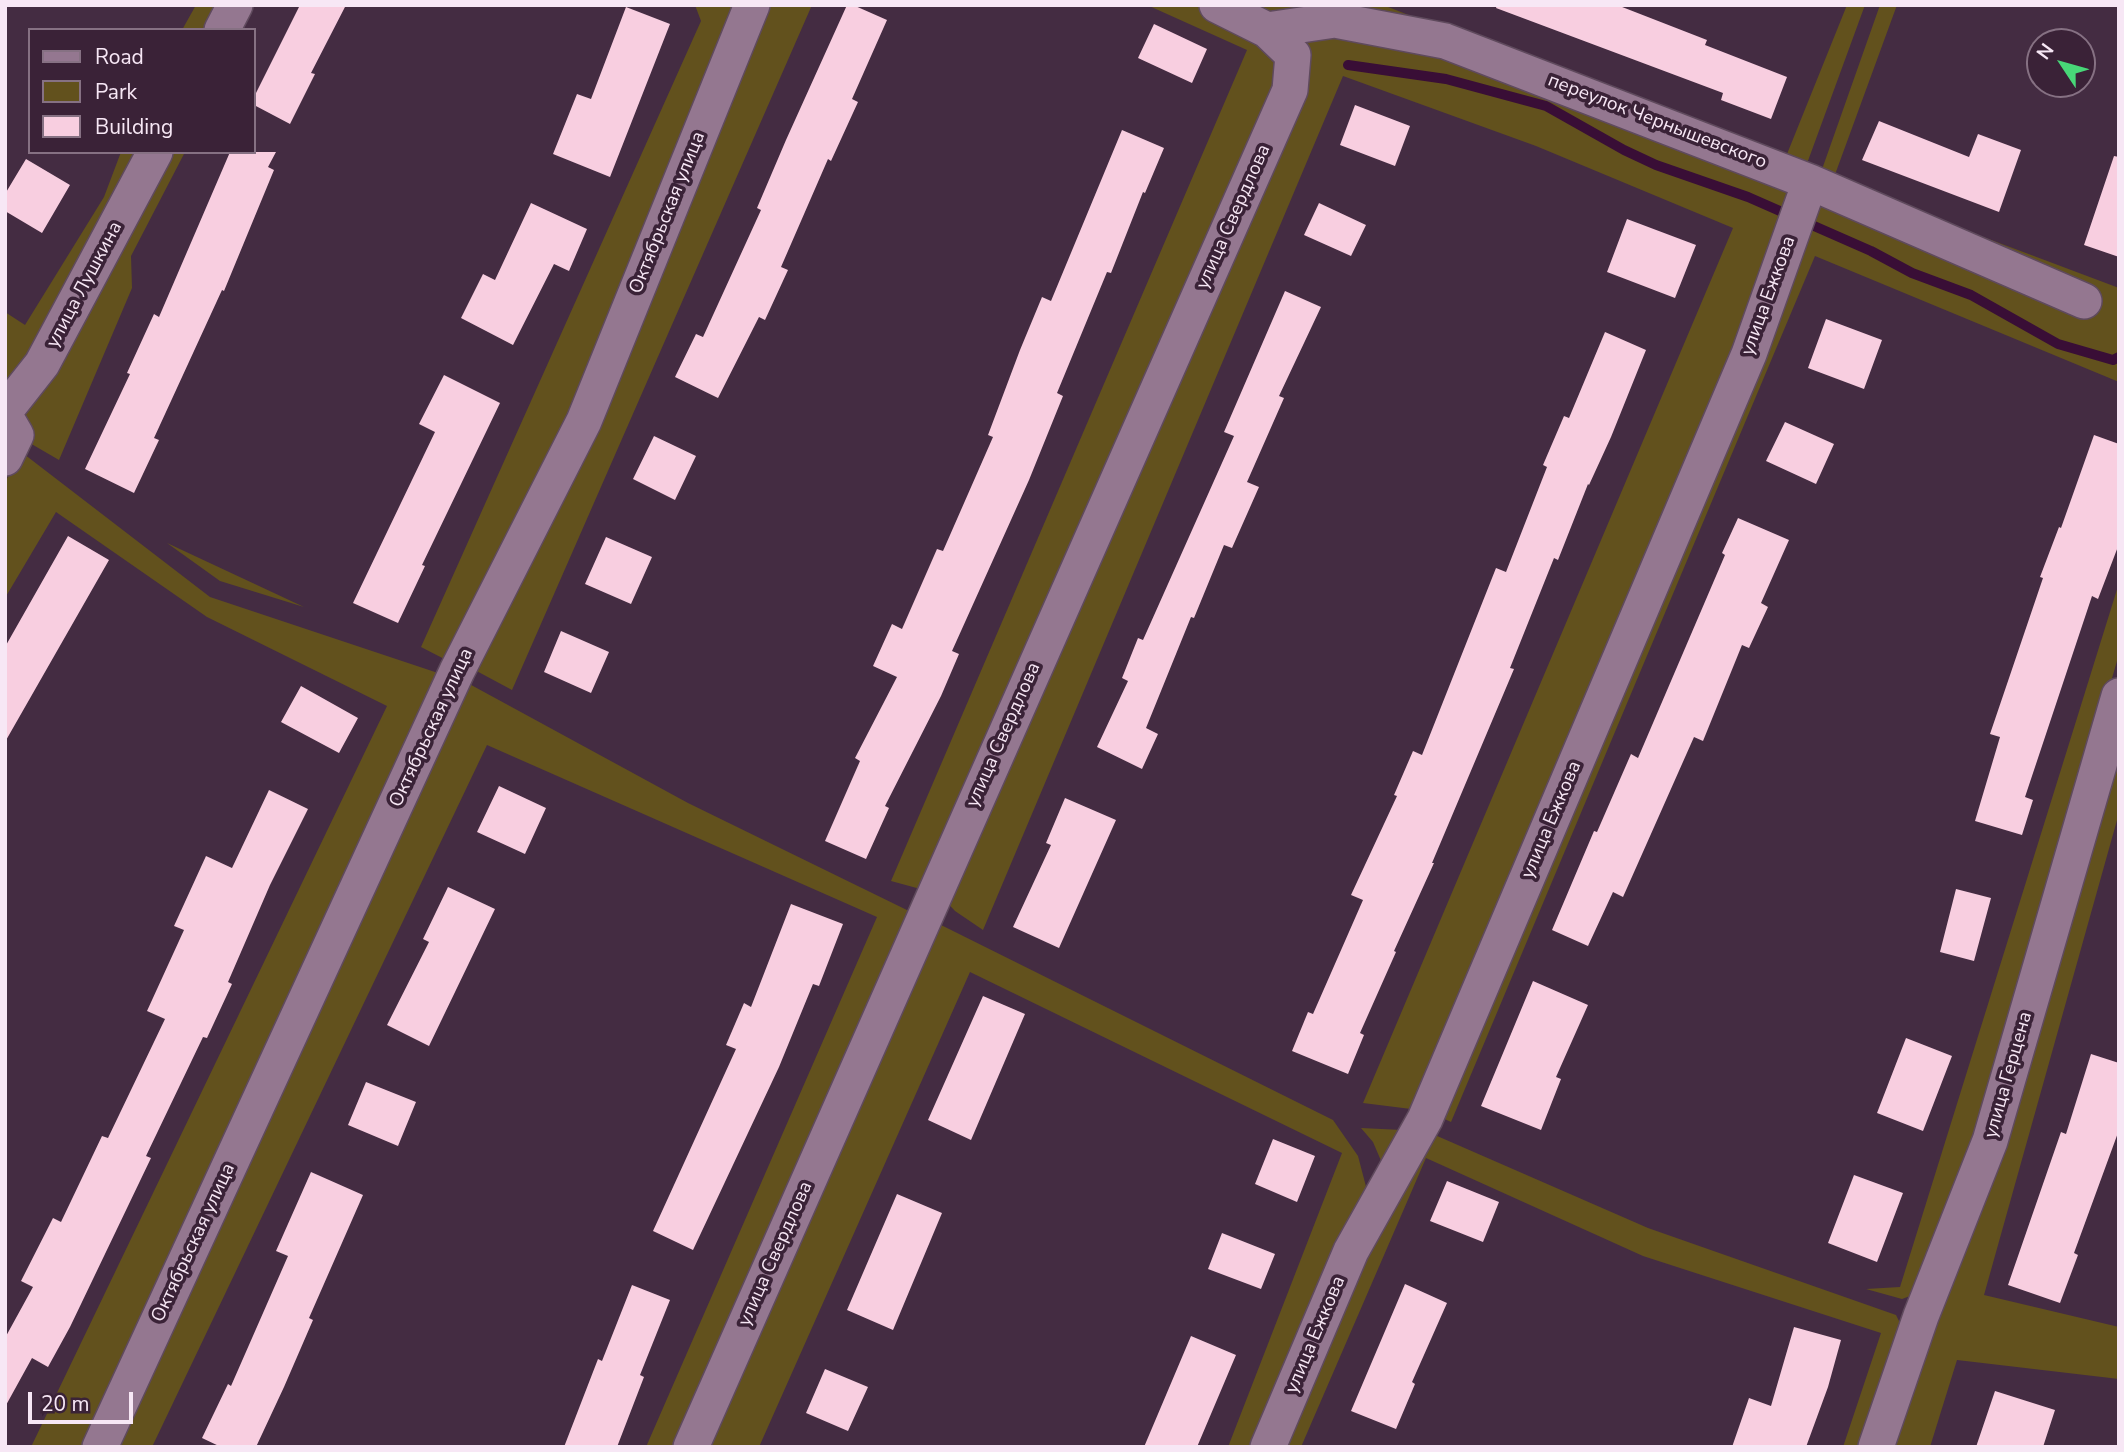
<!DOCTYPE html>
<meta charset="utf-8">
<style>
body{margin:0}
#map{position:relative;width:2124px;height:1452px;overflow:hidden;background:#442c42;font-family:"Nunito Sans",sans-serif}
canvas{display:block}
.frame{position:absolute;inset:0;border:7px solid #f7e7f5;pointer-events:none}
.legend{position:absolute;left:28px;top:28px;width:228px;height:126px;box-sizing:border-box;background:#3a2237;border:2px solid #867183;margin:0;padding:9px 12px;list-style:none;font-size:21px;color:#f7e7f5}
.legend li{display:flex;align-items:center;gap:14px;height:35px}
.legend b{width:35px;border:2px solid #867183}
.north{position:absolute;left:2026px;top:28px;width:70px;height:70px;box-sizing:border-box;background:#3a2237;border:2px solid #867183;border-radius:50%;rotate:306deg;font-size:19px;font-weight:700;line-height:28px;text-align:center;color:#f7e7f5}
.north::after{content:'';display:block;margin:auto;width:24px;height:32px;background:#48d778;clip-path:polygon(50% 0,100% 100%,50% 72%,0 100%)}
.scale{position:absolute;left:28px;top:1392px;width:105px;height:32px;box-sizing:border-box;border:4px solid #f7e7f5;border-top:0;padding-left:9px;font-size:21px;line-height:24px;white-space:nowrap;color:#f7e7f5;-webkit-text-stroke:5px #3a2237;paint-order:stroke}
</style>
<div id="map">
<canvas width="2124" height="1452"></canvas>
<div class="frame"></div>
<ul class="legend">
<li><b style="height:9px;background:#947790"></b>Road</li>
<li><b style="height:19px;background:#62511d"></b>Park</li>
<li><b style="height:19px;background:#f8cee0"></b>Building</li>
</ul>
<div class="north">N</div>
<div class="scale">20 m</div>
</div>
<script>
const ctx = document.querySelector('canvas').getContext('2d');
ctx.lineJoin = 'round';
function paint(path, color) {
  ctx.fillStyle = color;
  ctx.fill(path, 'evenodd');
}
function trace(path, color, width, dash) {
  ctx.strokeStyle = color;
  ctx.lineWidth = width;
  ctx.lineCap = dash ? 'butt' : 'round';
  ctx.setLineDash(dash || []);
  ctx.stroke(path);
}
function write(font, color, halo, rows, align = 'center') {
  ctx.font = font + ' "Nunito Sans",sans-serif';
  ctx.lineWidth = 7;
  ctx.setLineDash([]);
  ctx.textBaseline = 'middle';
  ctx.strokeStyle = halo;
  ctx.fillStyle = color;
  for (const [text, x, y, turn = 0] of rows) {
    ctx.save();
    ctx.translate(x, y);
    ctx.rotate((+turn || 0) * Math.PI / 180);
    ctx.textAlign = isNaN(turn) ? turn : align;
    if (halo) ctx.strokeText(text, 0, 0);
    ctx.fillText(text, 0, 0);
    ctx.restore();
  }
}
paint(new Path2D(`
 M 196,5 L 225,5 L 211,30 L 182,30 Z
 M 695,5 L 741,5 L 576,419 L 452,663 L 421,647 L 701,21 Z
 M 761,5 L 812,5 L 512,690 L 471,668 Z
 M 1147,5 L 1197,5 L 1260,37 L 1281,58 L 1281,85 L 924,890 L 891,881 L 1247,50 Z
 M 1235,5 L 1383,5 L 1447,30 L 1268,22 Z
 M 1847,5 L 1865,5 L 1805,169 L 1785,159 Z
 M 1880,5 L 1897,5 L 1833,180 L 1820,175 Z
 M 1333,29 L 1442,50 L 1802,190 L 1419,1110 L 1363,1103 L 1733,228 L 1536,146 L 1343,76 L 983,930 L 955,911 L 941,896 L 1298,90 L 1285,37 Z
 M 121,152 L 144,152 L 40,341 L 7,382 L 5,381 L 5,312 L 25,325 L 104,197 Z
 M 165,152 L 185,152 L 131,256 L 132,288 L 59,460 L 16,435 L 22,402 Z
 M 1845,185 L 2119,288 L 2119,382 L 1815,256 L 1451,1122 L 1436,1115 L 1815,194 Z
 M 20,451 L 210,597 L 444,675 L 87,1447 L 31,1447 L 387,706 L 207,617 L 56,512 L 5,598 L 5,483 Z
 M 167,543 L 304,607 L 220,581 Z
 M 2119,583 L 2119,654 L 1980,1135 L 1921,1292 L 1902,1299 L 1866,1289 L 1900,1287 Z
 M 462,680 L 688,803 L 911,912 L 681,1447 L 646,1447 L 877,917 L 487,745 L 152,1447 L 110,1447 Z
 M 2119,720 L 2119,813 L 1984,1295 L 2119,1327 L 2119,1379 L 1957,1360 L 1930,1447 L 1889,1447 Z
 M 933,921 L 1333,1120 L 1358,1156 L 1369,1198 L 1255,1447 L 1228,1447 L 1342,1153 L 970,972 L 759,1447 L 705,1447 Z
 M 1361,1128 L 1402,1130 L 1382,1163 L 1373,1142 Z
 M 1428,1132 L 1648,1228 L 1896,1315 L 1903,1329 L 1863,1447 L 1843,1447 L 1881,1333 L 1643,1256 L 1426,1158 L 1301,1447 L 1278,1447 L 1359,1258 Z`), '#62511d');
trace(new Path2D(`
 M 1348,65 L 1446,79 L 1546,106 L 1624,150 L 1656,165 L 1748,197 L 1871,251 L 1912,273 L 1971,295 L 2058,344 L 2113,360 L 2119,357`), '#390e36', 10);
paint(new Path2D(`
 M 300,5 L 346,5 L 311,73 L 315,74 L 290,124 L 254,105 L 254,97 Z
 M 847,5 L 853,5 L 887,20 L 852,99 L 858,102 L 831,161 L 828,159 L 781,267 L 788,270 L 765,320 L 759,317 L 718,398 L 675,377 L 696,334 L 703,337 L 761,210 L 757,208 L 786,140 Z
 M 1497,5 L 1617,5 L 1707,40 L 1705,45 L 1787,77 L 1771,119 L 1721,100 L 1723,93 L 1496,8 Z
 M 626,7 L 670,24 L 610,177 L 553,154 L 577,94 L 591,99 Z
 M 1154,24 L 1207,49 L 1192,83 L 1138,58 Z
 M 1355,105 L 1410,126 L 1395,166 L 1340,145 Z
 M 1879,121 L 1969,157 L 1978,134 L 2021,150 L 1999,212 L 1862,160 Z
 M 1122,130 L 1164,148 L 1145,193 L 1143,192 L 1111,273 L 1107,272 L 1057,393 L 1063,396 L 1029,480 L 952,651 L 959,654 L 941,696 L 885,806 L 889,808 L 866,859 L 825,841 L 860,761 L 855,758 L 897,677 L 873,666 L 892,624 L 902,629 L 937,549 L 943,551 L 993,437 L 988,435 L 1020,350 L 1042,297 L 1051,301 Z
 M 230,152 L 276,152 L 268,167 L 274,170 L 224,291 L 222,290 L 154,438 L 159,440 L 134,493 L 85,469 L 130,374 L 127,373 L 154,314 L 159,317 Z
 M 2114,156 L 2119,157 L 2119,257 L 2084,245 Z
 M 26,159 L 70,185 L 42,233 L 5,211 L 5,194 Z
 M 531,203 L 587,229 L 569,271 L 554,264 L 513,345 L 461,318 L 483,274 L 495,280 Z
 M 1319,203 L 1366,225 L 1351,256 L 1304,235 Z
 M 1627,219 L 1696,245 L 1675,298 L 1607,272 Z
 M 1285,291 L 1321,307 L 1279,396 L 1284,398 L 1247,482 L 1259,487 L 1232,548 L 1224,545 L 1194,618 L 1191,617 L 1146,728 L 1158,734 L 1142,769 L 1097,747 L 1128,681 L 1122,678 L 1138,638 L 1143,640 L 1234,436 L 1224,432 Z
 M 1826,319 L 1882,340 L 1864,389 L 1808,368 Z
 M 1605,332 L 1646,350 L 1611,437 L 1589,485 L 1588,484 L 1558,560 L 1554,558 L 1510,668 L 1514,669 L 1432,863 L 1434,863 L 1394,951 L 1396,952 L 1360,1033 L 1364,1035 L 1348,1074 L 1292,1051 L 1308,1012 L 1313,1014 L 1363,900 L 1351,895 L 1397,796 L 1394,795 L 1413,751 L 1422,755 L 1496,568 L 1506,572 L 1547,467 L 1543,465 L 1564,416 L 1569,418 Z
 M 444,375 L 500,403 L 422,565 L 425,566 L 398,623 L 353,603 L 435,432 L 419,424 Z
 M 1785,422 L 1834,444 L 1816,484 L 1766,461 Z
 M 2094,435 L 2119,444 L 2119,544 L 2098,599 L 2092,596 L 2025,797 L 2033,800 L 2022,835 L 1975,821 L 2000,737 L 1990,734 L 2043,578 L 2040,577 L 2059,527 L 2061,528 Z
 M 654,436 L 696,456 L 675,500 L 633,479 Z
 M 1738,518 L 1789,540 L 1761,603 L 1768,607 L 1749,648 L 1742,645 L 1703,741 L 1694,737 L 1623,897 L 1613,892 L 1588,946 L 1552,930 L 1594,831 L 1597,832 L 1631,754 L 1638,758 L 1725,555 L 1722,553 Z
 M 68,536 L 109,560 L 5,742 L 5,647 Z
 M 606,537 L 652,557 L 631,604 L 585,584 Z
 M 561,631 L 609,652 L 591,693 L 544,672 Z
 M 301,686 L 358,718 L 339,753 L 281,722 Z
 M 499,786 L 546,808 L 525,854 L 477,832 Z
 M 269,790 L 308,809 L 270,885 L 228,982 L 232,984 L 207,1038 L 203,1037 L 146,1156 L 151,1158 L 70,1327 L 48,1367 L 32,1358 L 5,1407 L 5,1338 L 33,1287 L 21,1281 L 53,1218 L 61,1222 L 102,1136 L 108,1138 L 165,1019 L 147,1011 L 184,930 L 174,926 L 206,856 L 232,868 Z
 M 1065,798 L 1116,820 L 1059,948 L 1013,927 L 1051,845 L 1046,843 Z
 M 448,887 L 495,909 L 429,1046 L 387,1025 L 429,942 L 423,939 Z
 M 1956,889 L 1991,898 L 1974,961 L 1940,952 Z
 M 791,904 L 843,924 L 819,986 L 813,984 L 779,1067 L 693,1250 L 653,1231 L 736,1049 L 726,1045 L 744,1003 L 751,1007 Z
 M 1533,981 L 1588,1005 L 1556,1077 L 1561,1079 L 1541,1130 L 1481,1106 Z
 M 983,996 L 1025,1014 L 971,1140 L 928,1120 Z
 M 1906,1038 L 1952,1056 L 1923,1131 L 1877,1113 Z
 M 2091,1054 L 2119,1063 L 2119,1130 L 2074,1253 L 2078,1255 L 2060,1303 L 2008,1285 L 2061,1132 L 2066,1134 Z
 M 366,1082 L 416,1102 L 398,1146 L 348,1125 Z
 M 1273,1139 L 1315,1156 L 1297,1202 L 1255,1184 Z
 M 311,1172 L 363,1195 L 309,1318 L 313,1320 L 284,1387 L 256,1447 L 221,1447 L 202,1438 L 228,1384 L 231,1386 L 288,1256 L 276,1251 Z
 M 1854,1175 L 1903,1193 L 1877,1262 L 1828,1243 Z
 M 1447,1181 L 1499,1202 L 1483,1242 L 1430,1221 Z
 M 897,1194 L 942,1213 L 893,1330 L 847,1310 Z
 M 1222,1233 L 1275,1254 L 1261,1289 L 1208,1269 Z
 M 1405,1284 L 1447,1303 L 1412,1382 L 1415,1384 L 1396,1429 L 1351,1411 Z
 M 632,1285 L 670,1300 L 640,1375 L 644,1377 L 617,1447 L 564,1447 L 598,1359 L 602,1361 Z
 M 1794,1327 L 1841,1340 L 1828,1387 L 1806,1447 L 1732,1447 L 1749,1398 L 1771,1406 Z
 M 1191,1336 L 1236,1355 L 1197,1447 L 1144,1447 Z
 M 825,1369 L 868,1387 L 848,1431 L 806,1413 Z
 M 1995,1391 L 2055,1410 L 2043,1447 L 1976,1447 Z`), '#f8cee0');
const minor = new Path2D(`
 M 1217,5 L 1267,30 L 1335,20 L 1445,41 L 1810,182 L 2084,301
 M 222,30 L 235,5
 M 5,411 L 42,364 L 155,152
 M 5,416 L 16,435 L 5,458
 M 100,1447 L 457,671 L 584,421 L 752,5
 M 691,1447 L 1290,90 L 1293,55 L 1267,30
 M 1268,1447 L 1351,1251 L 1425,1119 L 1749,354 L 1810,182
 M 1876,1447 L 1921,1316 L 1990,1141 L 2119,696`);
trace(minor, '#5f4a5d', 38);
trace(minor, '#947790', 35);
write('19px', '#f7e7f5', '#3a2237', [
 ["переулок Чернышевского",1657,122,21],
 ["Октябрьская улица",668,213,-68],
 ["улица Свердлова",1234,217,-66],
 ["улица Лушкина",85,285,-62],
 ["улица Ежкова",1769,296,-70],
 ["Октябрьская улица",432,728,-65],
 ["улица Свердлова",1004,735,-66],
 ["улица Ежкова",1552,820,-67],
 ["улица Герцена",2009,1075,-74],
 ["Октябрьская улица",194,1243,-65],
 ["улица Свердлова",776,1254,-66],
 ["улица Ежкова",1316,1335,-67]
]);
</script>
